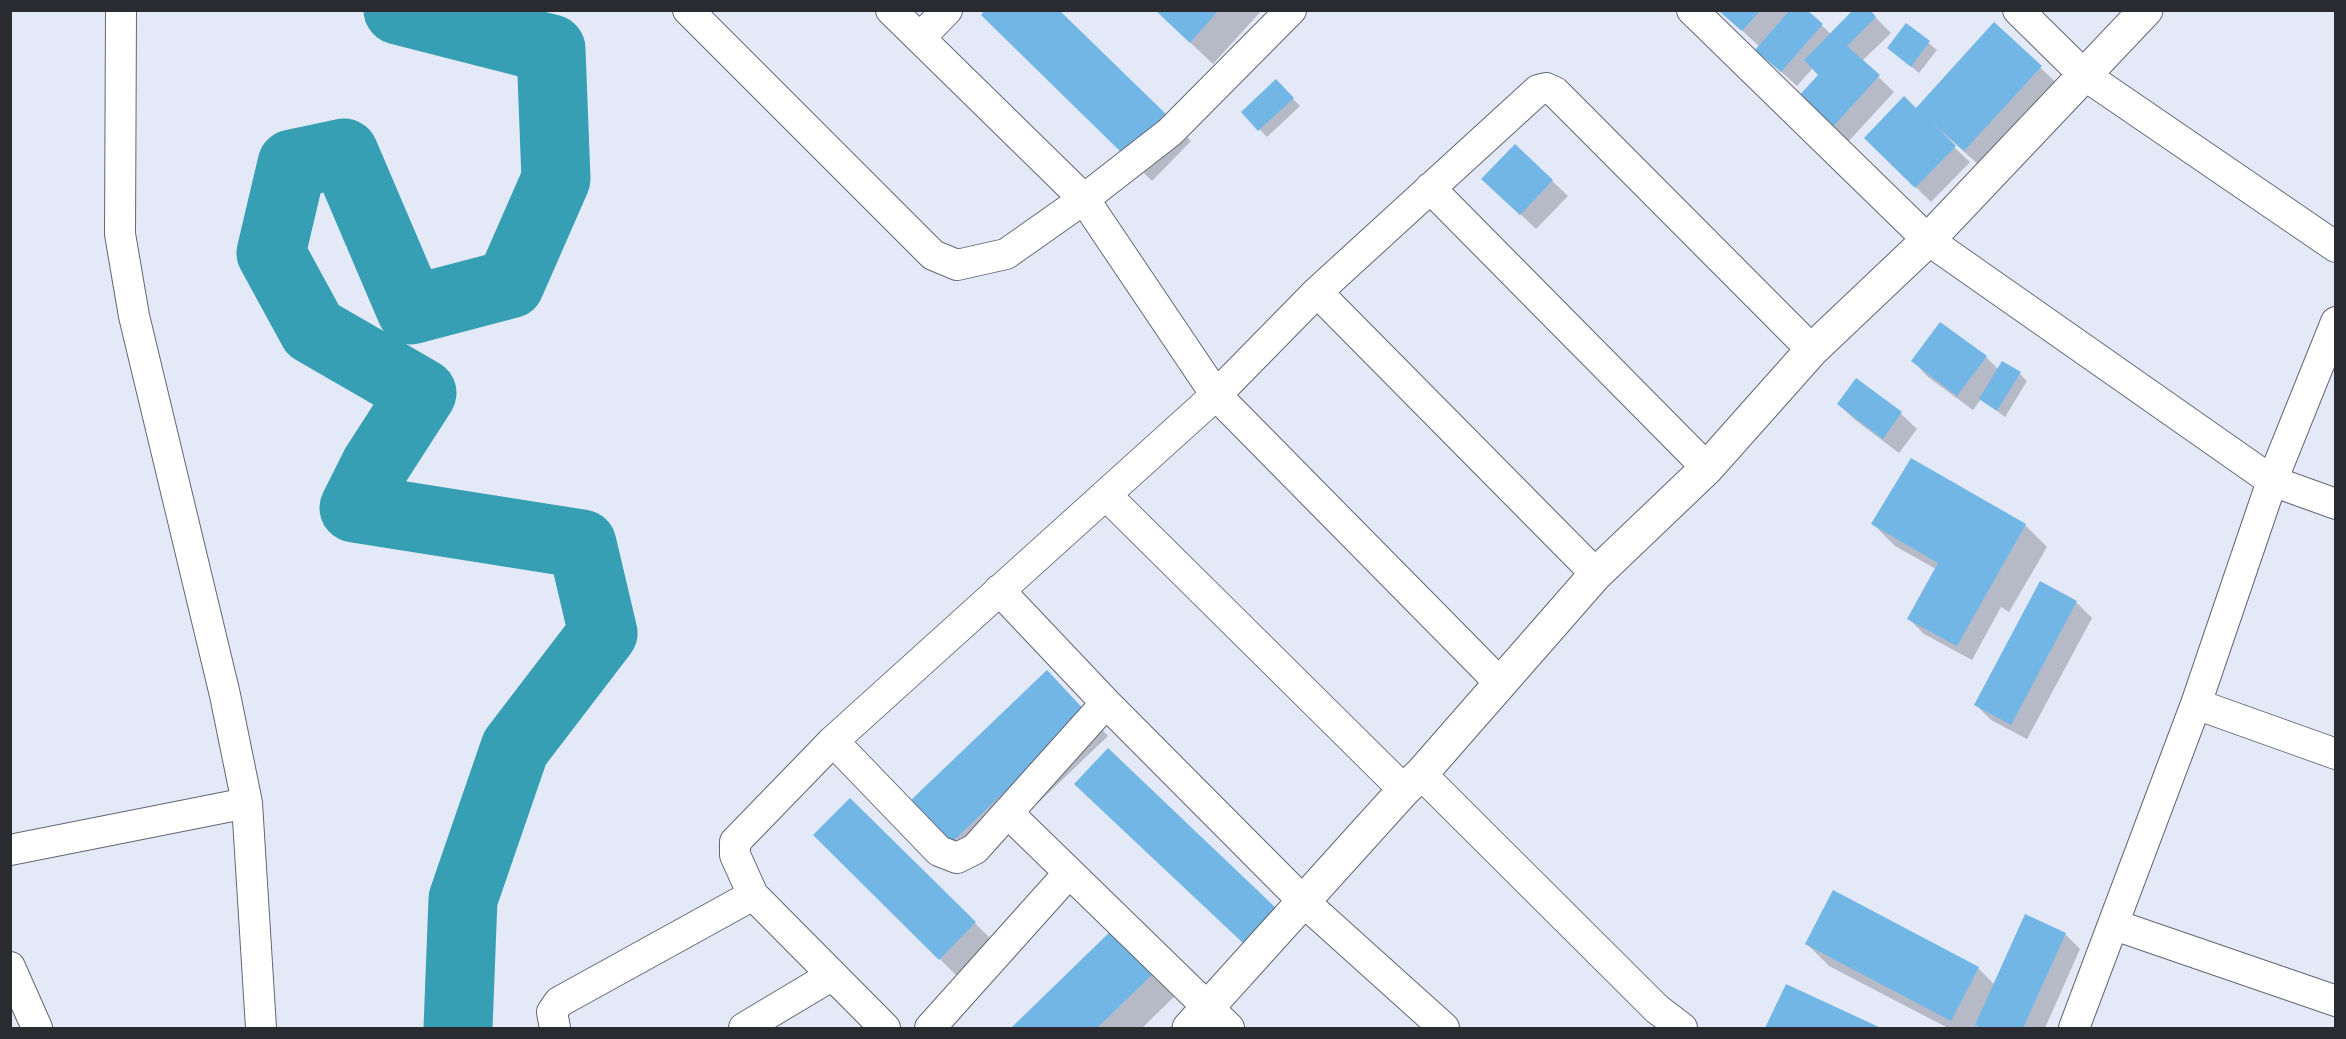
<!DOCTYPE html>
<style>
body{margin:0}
#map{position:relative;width:2346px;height:1039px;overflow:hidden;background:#e4e9f8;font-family:Montserrat,sans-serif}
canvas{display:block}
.frame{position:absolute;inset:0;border:12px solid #292b30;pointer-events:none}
</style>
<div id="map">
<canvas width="2346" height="1039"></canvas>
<div class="frame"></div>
</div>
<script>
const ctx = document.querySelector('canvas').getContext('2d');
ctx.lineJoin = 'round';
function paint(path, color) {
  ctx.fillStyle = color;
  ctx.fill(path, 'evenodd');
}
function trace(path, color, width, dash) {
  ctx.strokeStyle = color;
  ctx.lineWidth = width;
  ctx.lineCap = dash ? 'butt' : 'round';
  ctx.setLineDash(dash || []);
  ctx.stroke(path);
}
paint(new Path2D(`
 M 1156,10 L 1262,10 L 1213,64 Z
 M 1724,10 L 1805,10 L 1831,34 L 1868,10 L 1891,33 L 1862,61 L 1894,92 L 1846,144 L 1813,114 L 1820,75 L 1813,68 L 1797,86 L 1757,50 L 1760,47 L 1722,12 Z
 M 983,15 L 1169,119 L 1191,141 L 1152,181 Z
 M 1994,24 L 2063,89 L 1987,172 L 1944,134 L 1942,136 L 1970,162 L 1931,202 L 1866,138 L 1926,120 Z
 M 1906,25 L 1937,50 L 1919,73 L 1889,48 Z
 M 1276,81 L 1300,106 L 1267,137 L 1243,112 Z
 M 1515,146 L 1568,196 L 1536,229 L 1499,194 Z
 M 1986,357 L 1999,370 L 2020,374 L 2027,381 L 2005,417 L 1981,399 L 1973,410 L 1928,377 L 1913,361 Z
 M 1856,380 L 1901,414 L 1917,429 L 1899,453 L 1854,419 L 1838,404 Z
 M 1873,524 L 2025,525 L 2047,547 L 2009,612 L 2001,607 L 1972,660 L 1924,634 L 1909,619 L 1936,569 L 1895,546 Z
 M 2076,602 L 2092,618 L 2027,739 L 1991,720 L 1976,705 Z
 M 1069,694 L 1108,736 L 973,865 L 951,843 Z
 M 850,800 L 997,945 L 962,981 L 815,835 Z
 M 1116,928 L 1179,992 L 1142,1028 L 1013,1028 Z
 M 2065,934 L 2080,949 L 2045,1028 L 1948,1028 L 1829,966 L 1807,944 L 1978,968 L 1995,985 Z
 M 1787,986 L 1877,1028 L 1767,1028 Z`), '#0003');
trace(new Path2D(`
 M 398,10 L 551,49 L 556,179 L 510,284 L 411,310 L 344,153 L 292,164 L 271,253 L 313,330 L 422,393 L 375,466 L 354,508 L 582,544 L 603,633 L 515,748 L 463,899 L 458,1028`), '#369fb3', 69);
paint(new Path2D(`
 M 985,10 L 1059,10 L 1170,118 L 1129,160 L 981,15 Z
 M 1155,10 L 1219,10 L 1190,43 Z
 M 1722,10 L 1761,10 L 1742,31 L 1720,12 Z
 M 1790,10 L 1807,10 L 1823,24 L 1781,72 L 1755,50 Z
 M 1853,10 L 1870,10 L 1876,17 L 1847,46 L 1880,75 L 1830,130 L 1796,99 L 1818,75 L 1804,60 Z
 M 1994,22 L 2042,66 L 1964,151 L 1932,122 L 1956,146 L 1915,188 L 1864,138 L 1904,96 L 1916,108 Z
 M 1906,23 L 1930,41 L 1911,67 L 1887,48 Z
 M 1276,79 L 1294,98 L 1258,131 L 1241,112 Z
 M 1515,144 L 1553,180 L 1520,215 L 1481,179 Z
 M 1940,322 L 1987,356 L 1957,396 L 1911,361 Z
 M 2002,361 L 2021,372 L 1997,411 L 1979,399 Z
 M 1856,378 L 1902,412 L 1883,439 L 1837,404 Z
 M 1911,458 L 2026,524 L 1957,646 L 1907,619 L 1938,563 L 1871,524 Z
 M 2040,581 L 2077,601 L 2011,725 L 1974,705 Z
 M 1047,670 L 1087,713 L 950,844 L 909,802 Z
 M 1108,748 L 1277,909 L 1244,944 L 1074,784 Z
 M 850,798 L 976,922 L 939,960 L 813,835 Z
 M 1833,890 L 1979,967 L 1951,1021 L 1805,944 Z
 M 2025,914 L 2066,933 L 2023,1028 L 1982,1028 L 1975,1025 Z
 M 1116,926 L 1158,969 L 1097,1028 L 1011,1028 Z
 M 1786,984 L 1881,1028 L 1765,1028 Z`), '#72b6e6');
const minor = new Path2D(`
 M 121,10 L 120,234 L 134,316 L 225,695 L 247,803 L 261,1028
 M 688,10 L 933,255 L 957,265 L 1006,254 L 1084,199 L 1170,132 L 1291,10
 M 891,10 L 1084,199 L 1216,395 L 1500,683
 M 1692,10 L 1928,240 L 2272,481 L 2336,504
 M 2018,10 L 2083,74 L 2336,247
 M 920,38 L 947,10
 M 1430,188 L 1707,468
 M 1317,292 L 1596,574
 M 2336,322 L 2272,481 L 2196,704 L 2336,754
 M 1106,495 L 1404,790
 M 999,590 L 1106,703 L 1303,901 L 1444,1028
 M 833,741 L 939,851 L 957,858 L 975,849 L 1106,703
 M 1421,774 L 1657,1009 L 1682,1028
 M 1008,813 L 1229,1028
 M 10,850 L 247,803
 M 2115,925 L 2336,1001
 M 10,967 L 37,1028
 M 555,1028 L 552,1012 L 559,1002 L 753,895
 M 744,1028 L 831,976
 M 885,1028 L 753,895 L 735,855 L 735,842 L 833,741 L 1216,395 L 1317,292 L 1538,90 L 1546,88 L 1555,92 L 1812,350
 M 930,1028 L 1068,874
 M 2074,1028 L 2196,704`);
const secondary = new Path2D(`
 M 1189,1028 L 1404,790 L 1421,774 L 1596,574 L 1707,468 L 1812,350 L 1928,240 L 2146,10`);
trace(minor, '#626773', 32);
trace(secondary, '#626773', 35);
trace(minor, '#fff', 30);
trace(secondary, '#fff', 33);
</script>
